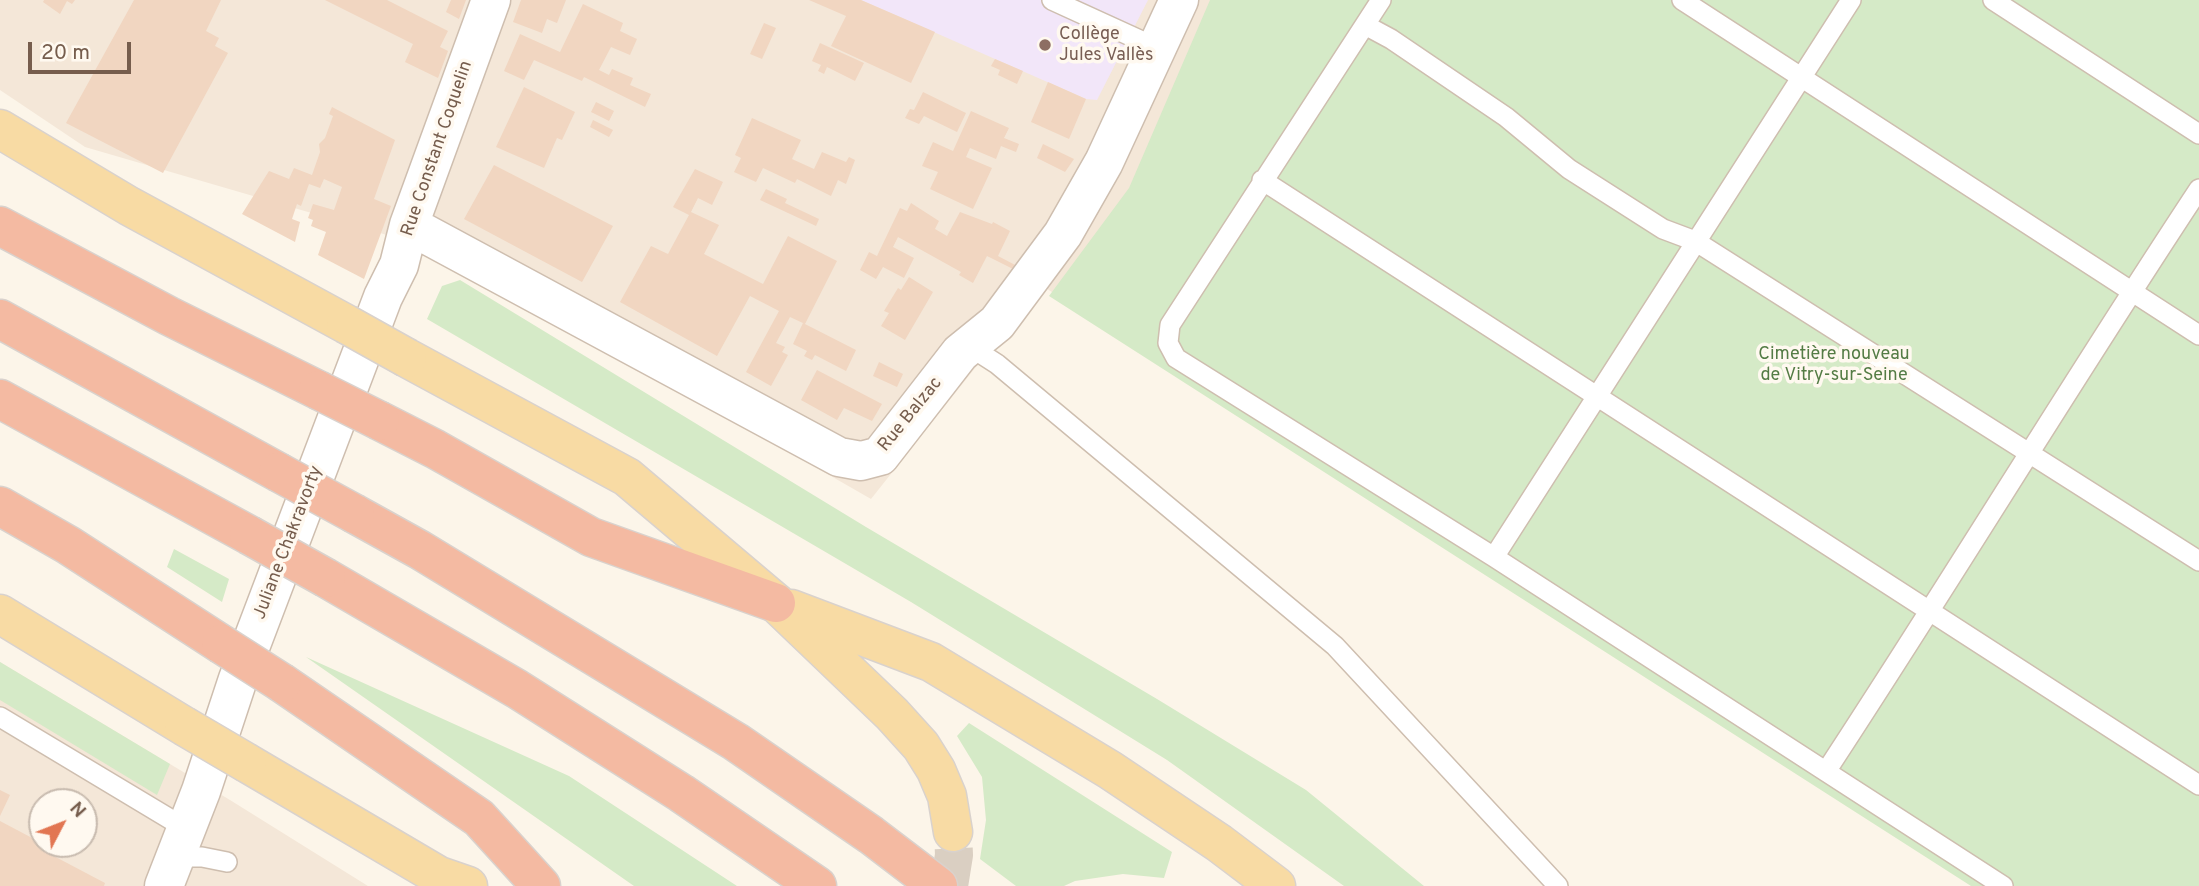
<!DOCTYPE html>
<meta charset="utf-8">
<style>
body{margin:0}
#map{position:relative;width:2199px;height:886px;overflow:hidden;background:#fcf5e9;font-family:Overpass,sans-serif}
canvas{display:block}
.north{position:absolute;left:28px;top:788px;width:70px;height:70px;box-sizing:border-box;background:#fff9f0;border:2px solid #c8bbaf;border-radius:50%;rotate:48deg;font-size:19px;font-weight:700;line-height:28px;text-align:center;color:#765d4d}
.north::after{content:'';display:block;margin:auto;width:24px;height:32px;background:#e27652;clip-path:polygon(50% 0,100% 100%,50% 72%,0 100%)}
.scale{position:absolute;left:28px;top:42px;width:103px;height:32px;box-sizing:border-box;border:4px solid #765d4d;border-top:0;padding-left:9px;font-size:21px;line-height:24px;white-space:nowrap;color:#765d4d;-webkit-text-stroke:5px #fff9f0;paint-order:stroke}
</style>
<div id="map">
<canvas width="2199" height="886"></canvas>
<div class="north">N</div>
<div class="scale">20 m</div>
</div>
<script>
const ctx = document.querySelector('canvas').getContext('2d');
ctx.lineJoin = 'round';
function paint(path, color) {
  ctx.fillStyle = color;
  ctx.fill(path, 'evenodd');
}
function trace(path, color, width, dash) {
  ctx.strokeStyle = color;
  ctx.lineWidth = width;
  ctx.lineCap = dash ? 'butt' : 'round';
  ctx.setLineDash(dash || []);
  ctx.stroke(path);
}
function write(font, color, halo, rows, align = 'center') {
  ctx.font = font + ' Overpass,sans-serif';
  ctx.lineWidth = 7;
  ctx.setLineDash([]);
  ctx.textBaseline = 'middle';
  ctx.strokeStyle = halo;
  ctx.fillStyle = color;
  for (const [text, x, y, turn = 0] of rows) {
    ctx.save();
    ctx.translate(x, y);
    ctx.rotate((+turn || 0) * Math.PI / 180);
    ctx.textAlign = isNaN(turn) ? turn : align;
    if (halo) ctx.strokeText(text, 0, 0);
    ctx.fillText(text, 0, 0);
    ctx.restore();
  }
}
paint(new Path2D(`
 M 0,0 L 2199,0 L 2199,886 L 1973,886 L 1041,285 L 871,499 L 435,249 L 85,147 L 0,90 Z
 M 0,662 L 230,800 L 368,886 L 0,886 ZM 42,802 L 84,802 L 84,844 L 42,844 Z`), '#f4e7d8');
paint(new Path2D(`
 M 861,0 L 1148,0 L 1097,100 L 1086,99 Z`), '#f2e6f9');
paint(new Path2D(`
 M 1210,0 L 2199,0 L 2199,886 L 1971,886 L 1049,296 L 1129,188 Z
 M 460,280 L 866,527 L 1157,699 L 1306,790 L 1424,886 L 1344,886 L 1167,760 L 911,602 L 427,319 L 442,286 Z
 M 174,549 L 229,579 L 222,602 L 167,567 Z
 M 306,657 L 569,776 L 737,886 L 634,886 Z
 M 0,662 L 170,764 L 157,795 L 0,700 Z
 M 969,723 L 1172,852 L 1164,878 L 1123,874 L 1075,881 L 1064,886 L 1016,886 L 980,859 L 986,820 L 982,777 L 957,736 Z`), '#d5eac7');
paint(new Path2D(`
 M 44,0 L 75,0 L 72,4 L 67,1 L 60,14 L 43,2 Z
 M 134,0 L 221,0 L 206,31 L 219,38 L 215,46 L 228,53 L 163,173 L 66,123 Z
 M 325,0 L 387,0 L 448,31 L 440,47 L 448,51 L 438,78 L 405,62 L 413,44 Z
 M 451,0 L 466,0 L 459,19 L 446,12 Z
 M 521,0 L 566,0 L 557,23 L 547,19 L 542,33 L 513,22 Z
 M 809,0 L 861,0 L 935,32 L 911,83 L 831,46 L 846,16 Z
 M 583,4 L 623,23 L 620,31 L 637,39 L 630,55 L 611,47 L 599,70 L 609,75 L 612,69 L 633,78 L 630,85 L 651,94 L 645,107 L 584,77 L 582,81 L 534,60 L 524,80 L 504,71 L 520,34 L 560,52 Z
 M 764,23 L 776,28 L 762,59 L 750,54 Z
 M 820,43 L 864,63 L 855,81 L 827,67 L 824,74 L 818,71 L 821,65 L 812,61 Z
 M 995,59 L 1023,71 L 1017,84 L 998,75 L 1000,70 L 991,66 Z
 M 1048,82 L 1086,99 L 1069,139 L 1031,122 Z
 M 524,87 L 575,112 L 562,140 L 557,138 L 544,168 L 496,147 Z
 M 923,92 L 966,113 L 957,132 L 924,116 L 919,124 L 905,118 L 910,109 L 914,110 Z
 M 596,102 L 614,111 L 609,121 L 591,112 Z
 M 332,107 L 395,140 L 374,199 L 391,206 L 364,279 L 318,255 L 326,232 L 311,226 L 313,220 L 308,218 L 313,204 L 334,210 L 342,187 L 324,179 L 320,188 L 309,184 L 301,206 L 297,204 L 292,219 L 300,222 L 295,242 L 242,214 L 269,171 L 289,179 L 294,168 L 312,175 L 320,152 L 319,144 L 325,138 L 333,116 L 329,114 Z
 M 971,111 L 1009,128 L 1004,138 L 1019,144 L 1016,152 L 1001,146 L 996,159 L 970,148 L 966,157 L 992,168 L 973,209 L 930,189 L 938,172 L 922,166 L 933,142 L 953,151 Z
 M 752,118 L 801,140 L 792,159 L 814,169 L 822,152 L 846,162 L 849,157 L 855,160 L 846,184 L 838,180 L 831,196 L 797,179 L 795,183 L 763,168 L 756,182 L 734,172 L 741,158 L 735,155 Z
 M 593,120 L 613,130 L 609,137 L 590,127 Z
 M 1043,144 L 1074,159 L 1065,172 L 1037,158 Z
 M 494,165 L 613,226 L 582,282 L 464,219 Z
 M 695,169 L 723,182 L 712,205 L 698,198 L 691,212 L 719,225 L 704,254 L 763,284 L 788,236 L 837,261 L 805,324 L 790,317 L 776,343 L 785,347 L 782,352 L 788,355 L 771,386 L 746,372 L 779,311 L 750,296 L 717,356 L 620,302 L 651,246 L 668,254 L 689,215 L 673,207 Z
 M 766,189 L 787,199 L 785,203 L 819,219 L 816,226 L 760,200 Z
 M 911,203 L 939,221 L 935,229 L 947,236 L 960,212 L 992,224 L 993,222 L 1010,231 L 998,256 L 1019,267 L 1017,271 L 987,256 L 973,283 L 959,275 L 961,272 L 898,237 L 893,247 L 914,258 L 904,278 L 883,267 L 876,279 L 860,270 L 869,252 L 877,256 L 900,208 L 907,211 Z
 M 909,277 L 933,292 L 905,340 L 881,326 L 889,313 L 884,311 L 898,288 L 901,290 Z
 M 803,323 L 856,350 L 846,371 L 815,355 L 812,360 L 804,356 L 807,351 L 793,344 Z
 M 879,362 L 903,374 L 897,387 L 873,376 Z
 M 817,370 L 882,404 L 872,421 L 844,408 L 837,420 L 801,400 Z
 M 0,790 L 10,795 L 0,816 Z
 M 0,821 L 53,849 L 50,854 L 105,883 L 104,886 L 0,886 Z`), '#f1d6c1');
trace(new Path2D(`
 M 949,886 L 954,855 L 953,832`), '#dacfc2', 38, [38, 19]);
const service = new Path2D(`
 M 1052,0 L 1157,48
 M 1381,0 L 1170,325 L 1168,343 L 1176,358 L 1494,557 L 2003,886
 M 1682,0 L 2199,335
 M 1993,0 L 2199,134
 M 1365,25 L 1391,39 L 1506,117 L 1569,169 L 1663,229 L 1695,241 L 2199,561
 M 1262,180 L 2199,785
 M 969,346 L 997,364 L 1335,646 L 1558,886
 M 1494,557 L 1851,0
 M 0,717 L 185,828
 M 1827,770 C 1953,578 2072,381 2199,189
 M 175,857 L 202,857 L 227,862`);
const minor = new Path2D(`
 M 409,225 L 839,457 L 861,461 L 880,456 L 960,353 L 997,323 L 1063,234 L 1104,162 L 1179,0
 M 164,886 L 201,791 L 238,679 L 383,297 L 399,265 L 409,225 L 491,0`);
const primary = new Path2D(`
 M 0,129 L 129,206 L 346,324
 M 407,358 L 627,477 L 776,603 L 892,714 L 921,746 L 936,770 L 947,796 L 953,832
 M 791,609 L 931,662 L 1110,770 L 1219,843 L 1276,886
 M 0,614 L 184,726
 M 247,763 L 439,876 L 468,886`);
const motorway = new Path2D(`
 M 0,226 L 169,316 L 318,390
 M 0,319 L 278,472
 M 0,399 L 249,535
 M 380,421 L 435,449 L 591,537 L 776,603
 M 0,506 L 68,545 L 221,644
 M 355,514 L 420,550 L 736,742 L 871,835 L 938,886
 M 326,578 L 517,689 L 681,793 L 817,886
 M 282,683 L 479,818 L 541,886`);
trace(service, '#cebeaf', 22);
trace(minor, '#cebeaf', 41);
trace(primary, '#d9d2cd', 41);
trace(motorway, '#d9d2cd', 41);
trace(service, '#fff', 19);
trace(minor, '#fff', 38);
trace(primary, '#f8dba4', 38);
trace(motorway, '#f4baa2', 38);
const primaryBridge = new Path2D(`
 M 346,324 L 407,358
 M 184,726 L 247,763`);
const motorwayBridge = new Path2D(`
 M 318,390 L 380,421
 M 278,472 L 355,514
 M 249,535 L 326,578
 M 221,644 L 282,683`);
trace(primaryBridge, '#d9d2cd', 41, []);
trace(motorwayBridge, '#d9d2cd', 41, []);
trace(primaryBridge, '#f8dba4', 38);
trace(motorwayBridge, '#f4baa2', 38);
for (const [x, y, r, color] of [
 [1045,45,7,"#8d6e63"]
]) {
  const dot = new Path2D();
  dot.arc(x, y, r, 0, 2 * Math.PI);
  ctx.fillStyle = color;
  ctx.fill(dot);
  trace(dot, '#fff9f0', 2.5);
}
write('18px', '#785e54', '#fff9f0', [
 ["Collège",1059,35],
 ["Jules Vallès",1059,56]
], 'left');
write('18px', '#765d4d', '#fff9f0', [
 ["Rue Constant Coquelin",438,149,-71],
 ["Rue Balzac",911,415,-51],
 ["Juliane Chakravorty",289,543,-69]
]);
write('18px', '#547c45', '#fff9f0', [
 ["Cimetière nouveau",1834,355],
 ["de Vitry-sur-Seine",1834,376]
]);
</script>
